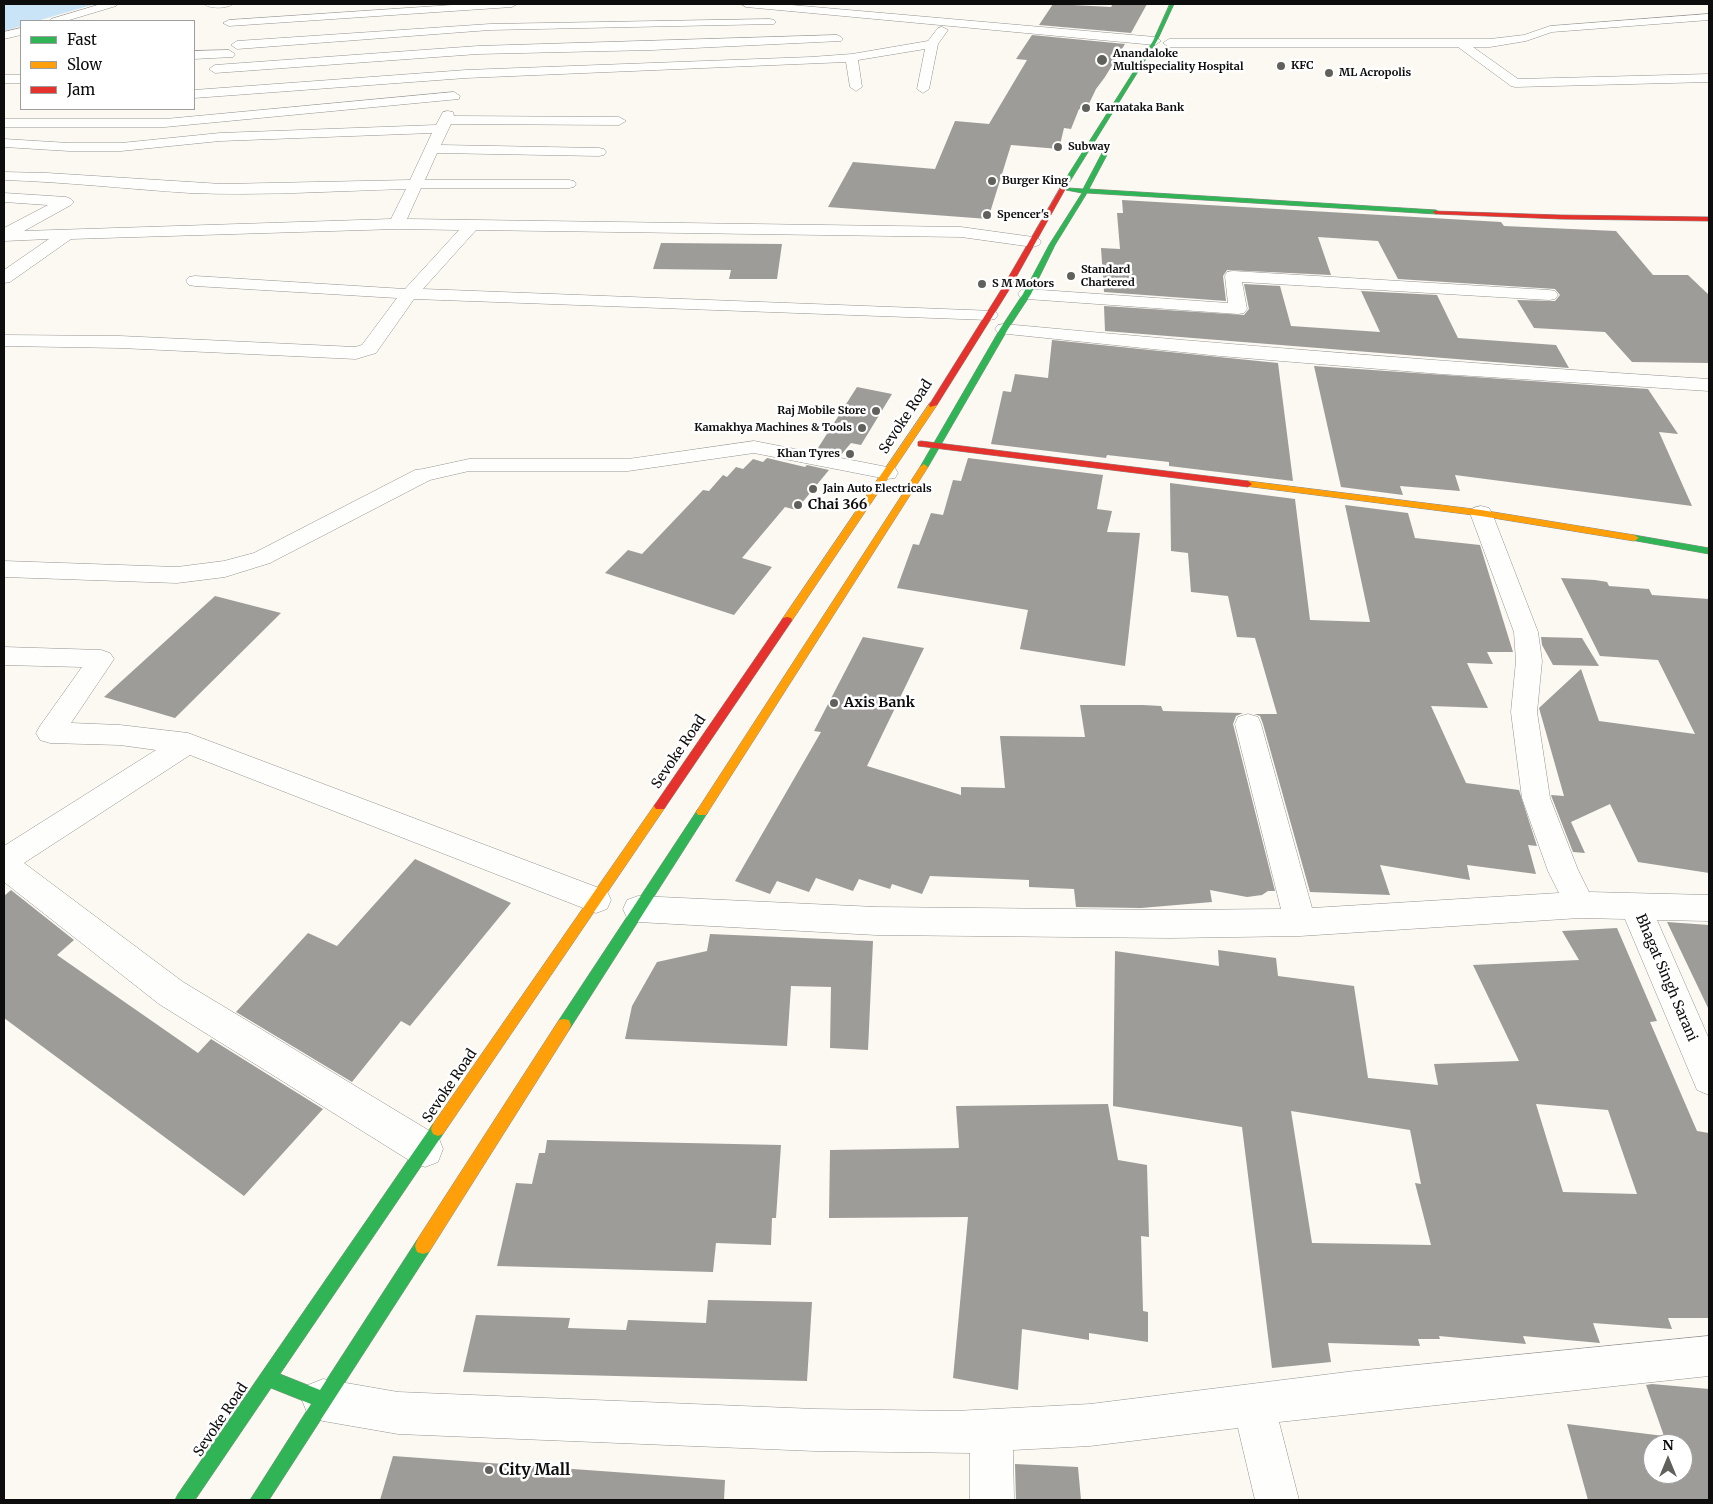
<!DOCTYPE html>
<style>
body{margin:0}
#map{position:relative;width:1713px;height:1504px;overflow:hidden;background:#fbf9f2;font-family:Merriweather,serif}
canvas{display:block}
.frame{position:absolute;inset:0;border:5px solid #0d0d0d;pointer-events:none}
.legend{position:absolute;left:20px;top:20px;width:175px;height:90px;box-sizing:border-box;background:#fff;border:1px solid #9e9e9e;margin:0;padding:6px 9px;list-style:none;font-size:15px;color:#0d0d0d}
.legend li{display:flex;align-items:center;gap:10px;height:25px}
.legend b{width:25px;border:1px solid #9e9e9e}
.north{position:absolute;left:1643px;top:1434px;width:50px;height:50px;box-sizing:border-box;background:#fff;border:1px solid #9e9e9e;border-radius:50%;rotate:0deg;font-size:14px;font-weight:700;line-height:20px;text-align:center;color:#0d0d0d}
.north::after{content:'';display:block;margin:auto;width:18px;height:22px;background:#60605d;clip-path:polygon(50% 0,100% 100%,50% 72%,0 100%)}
</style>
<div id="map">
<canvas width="1713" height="1504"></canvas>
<div class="frame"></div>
<ul class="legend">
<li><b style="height:6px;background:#30b455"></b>Fast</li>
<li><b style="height:6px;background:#ff9f0a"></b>Slow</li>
<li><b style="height:6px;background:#e5322d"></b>Jam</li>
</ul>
<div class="north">N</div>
</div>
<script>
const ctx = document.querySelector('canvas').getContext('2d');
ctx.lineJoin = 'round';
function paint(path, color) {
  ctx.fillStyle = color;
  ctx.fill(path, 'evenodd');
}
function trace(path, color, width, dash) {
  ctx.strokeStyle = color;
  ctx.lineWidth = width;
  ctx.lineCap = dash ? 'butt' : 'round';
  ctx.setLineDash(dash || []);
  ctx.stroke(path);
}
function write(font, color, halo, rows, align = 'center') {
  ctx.font = font + ' Merriweather,serif';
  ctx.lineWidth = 5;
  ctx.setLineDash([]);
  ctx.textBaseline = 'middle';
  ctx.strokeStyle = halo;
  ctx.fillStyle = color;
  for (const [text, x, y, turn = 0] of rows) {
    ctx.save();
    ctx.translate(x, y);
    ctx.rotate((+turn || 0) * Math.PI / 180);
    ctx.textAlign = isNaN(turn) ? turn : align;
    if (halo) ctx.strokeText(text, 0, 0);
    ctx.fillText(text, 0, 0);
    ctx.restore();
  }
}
paint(new Path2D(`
 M 4,4 L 95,4 L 37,21 L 21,21 L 21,26 L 4,31 Z`), '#c8e4f6');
paint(new Path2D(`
 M 1053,4 L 1111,7 L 1113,4 L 1147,4 L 1131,33 L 1039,25 Z
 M 1032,35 L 1125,44 L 1105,77 L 1096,89 L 1086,110 L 1079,109 L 1071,129 L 1064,128 L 1059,149 L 1011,145 L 988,219 L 828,207 L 853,162 L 935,169 L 955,121 L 989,124 L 1027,60 L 1016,59 Z
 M 1122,200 L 1501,222 L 1504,226 L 1616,231 L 1653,275 L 1688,275 L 1709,295 L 1709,363 L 1632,362 L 1605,332 L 1534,328 L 1517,300 L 1555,301 L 1560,295 L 1555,289 L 1398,279 L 1378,241 L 1318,237 L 1331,275 L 1227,270 L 1223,276 L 1226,301 L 1104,292 L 1101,248 L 1120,249 L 1117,213 L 1123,213 Z
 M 661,243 L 782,244 L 777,279 L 729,279 L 731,270 L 653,269 Z
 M 1244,284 L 1280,286 L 1291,326 L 1380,332 L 1361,291 L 1437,295 L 1458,338 L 1556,345 L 1569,368 L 1105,331 L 1104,306 L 1244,315 L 1249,309 Z
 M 1052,340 L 1278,363 L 1293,481 L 1169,466 L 1169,462 L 1107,455 L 1106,458 L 991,444 L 1003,391 L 1011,392 L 1015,374 L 1048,378 Z
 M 1314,366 L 1648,389 L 1678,434 L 1659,432 L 1692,506 L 1455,475 L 1460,491 L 1400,486 L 1403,495 L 1341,487 Z
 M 857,387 L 892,394 L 861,445 L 851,443 L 840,456 L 816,451 Z
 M 767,458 L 805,467 L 807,465 L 829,470 L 796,510 L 785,507 L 742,558 L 772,567 L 734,615 L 605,573 L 628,550 L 642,554 L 703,490 L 709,491 L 723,475 L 727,477 L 736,467 L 743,469 L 753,459 L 763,462 Z
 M 968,458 L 1103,475 L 1097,509 L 1112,511 L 1107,532 L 1140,533 L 1125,666 L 1020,649 L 1028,610 L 897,588 L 913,544 L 919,545 L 931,513 L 943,515 L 953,480 L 961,481 Z
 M 1170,483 L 1295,499 L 1310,620 L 1370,622 L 1345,505 L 1408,513 L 1415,538 L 1480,545 L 1513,652 L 1487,652 L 1493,664 L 1467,663 L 1488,708 L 1431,706 L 1466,783 L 1519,790 L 1537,846 L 1528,845 L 1536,874 L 1467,865 L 1470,880 L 1380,865 L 1390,895 L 1310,892 L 1263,724 L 1260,716 L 1254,714 L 1277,714 L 1255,638 L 1237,637 L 1228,596 L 1191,592 L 1188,553 L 1171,551 Z
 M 1561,578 L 1595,580 L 1607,582 L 1609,586 L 1649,589 L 1652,595 L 1709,599 L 1709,873 L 1638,862 L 1610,804 L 1571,822 L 1585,853 L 1573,852 L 1552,798 L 1551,795 L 1564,796 L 1539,708 L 1581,669 L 1599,721 L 1695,734 L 1658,660 L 1600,656 Z
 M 215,596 L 281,613 L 175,718 L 104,697 Z
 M 863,637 L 924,648 L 867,766 L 961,795 L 961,787 L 1005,788 L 1000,736 L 1085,737 L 1080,705 L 1143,705 L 1161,706 L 1163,711 L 1243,713 L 1236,716 L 1233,724 L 1275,891 L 1268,891 L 1262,895 L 1247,897 L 1210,890 L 1212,902 L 1141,908 L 1076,907 L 1074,889 L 1029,887 L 1029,880 L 930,876 L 922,894 L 892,884 L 890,889 L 859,879 L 853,891 L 816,878 L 809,892 L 777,881 L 770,894 L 735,881 L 821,732 L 814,731 Z
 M 1541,637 L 1582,638 L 1599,666 L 1553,665 L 1542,645 Z
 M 415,859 L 511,903 L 410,1026 L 401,1021 L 352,1082 L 236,1012 L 308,933 L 337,946 Z
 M 11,890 L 74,940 L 57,955 L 198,1053 L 211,1039 L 323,1109 L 244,1196 L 4,1018 L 4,896 Z
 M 1667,922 L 1709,925 L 1709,1010 Z
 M 1617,928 L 1657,1021 L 1650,1022 L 1697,1131 L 1709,1133 L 1709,1318 L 1668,1318 L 1672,1329 L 1593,1323 L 1600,1343 L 1523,1336 L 1526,1344 L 1439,1336 L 1440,1339 L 1418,1339 L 1420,1346 L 1328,1343 L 1331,1362 L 1272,1368 L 1242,1127 L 1113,1106 L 1115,951 L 1219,966 L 1218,950 L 1276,958 L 1278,976 L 1354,986 L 1368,1078 L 1438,1085 L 1434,1064 L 1519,1061 L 1473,965 L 1579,960 L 1562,931 ZM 1536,1104 L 1608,1110 L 1637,1194 L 1563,1192 ZM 1291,1111 L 1410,1130 L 1421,1184 L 1415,1183 L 1431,1245 L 1312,1243 Z
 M 710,934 L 873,941 L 868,1050 L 830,1048 L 831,987 L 791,986 L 787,1046 L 625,1039 L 632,1006 L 657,962 L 707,951 Z
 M 1108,1104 L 1118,1160 L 1147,1165 L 1149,1237 L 1141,1236 L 1143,1311 L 1148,1312 L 1148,1342 L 1089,1333 L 1089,1340 L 1022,1329 L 1018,1390 L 953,1378 L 968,1217 L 829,1218 L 830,1150 L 959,1148 L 956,1106 Z
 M 547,1140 L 781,1145 L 776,1218 L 772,1218 L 771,1245 L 716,1243 L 713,1272 L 497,1266 L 516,1183 L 532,1184 L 539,1153 L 545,1153 Z
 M 708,1300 L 812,1302 L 807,1381 L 463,1372 L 476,1315 L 570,1318 L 568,1328 L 626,1330 L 628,1320 L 706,1323 Z
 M 1652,1384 L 1709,1389 L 1709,1500 L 1588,1500 L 1567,1424 L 1664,1436 L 1646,1385 ZM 1653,1444 L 1683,1444 L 1683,1474 L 1653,1474 Z
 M 393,1456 L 725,1480 L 724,1500 L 380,1500 Z
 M 1015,1464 L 1078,1467 L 1081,1500 L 1016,1500 Z`), '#9e9c98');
const street = new Path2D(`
 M 101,4 L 117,4 L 116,6 L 66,21 L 49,21 L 51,19 Z
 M 204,4 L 233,4 C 227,9 209,9 204,4 Z
 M 467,4 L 517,4 L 512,7 L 229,26 L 223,23 L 229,20 Z
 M 741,4 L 780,4 L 1155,37 L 1161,41 L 1155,45 L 746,7 Z
 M 1709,14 L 1709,20 L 1552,32 L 1526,41 L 1490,47 L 1473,47 L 1518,79 L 1709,74 L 1709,82 L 1515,87 L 1511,86 L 1458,47 L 1169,47 L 1163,43 L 1169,39 L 1490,39 L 1524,35 L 1550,26 Z
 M 770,19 L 774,20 L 776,22 L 774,24 L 490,30 L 237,49 L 231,45 L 237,41 L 490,24 Z
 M 942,27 L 948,30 L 938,44 L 929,89 L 923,93 L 917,89 L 925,49 L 858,60 L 862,87 L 856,91 L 850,87 L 846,62 L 466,78 L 194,98 L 194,90 L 466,70 L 811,57 L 852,54 L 928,41 L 938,28 Z
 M 21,28 L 21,35 L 4,39 L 4,32 Z
 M 837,35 L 841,37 L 843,39 L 841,41 L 652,50 L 478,54 L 215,73 L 209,69 L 215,65 L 478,46 Z
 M 229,50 L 235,54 L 233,57 L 194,59 L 194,51 Z
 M 4,75 L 21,75 L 21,83 L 4,83 Z
 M 454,92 L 460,96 L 459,99 L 165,127 L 4,127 L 4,119 L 165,119 Z
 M 448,111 L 453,112 L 454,116 L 619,117 L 626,121 L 619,125 L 451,124 L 441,145 L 599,148 L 604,149 L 606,152 L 604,155 L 599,156 L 437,153 L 425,180 L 569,180 L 574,181 L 576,184 L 574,187 L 569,188 L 421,188 L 407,219 L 961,227 L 1033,237 L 1039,239 L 1041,242 L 1039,245 L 1033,247 L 961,237 L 476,230 L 423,289 L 995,311 L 998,315 L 995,319 L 989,320 L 414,299 L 376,353 L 356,359 L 120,348 L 4,346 L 4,335 L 120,336 L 355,347 L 362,345 L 397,298 L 195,286 L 189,285 L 186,281 L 189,277 L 195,276 L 405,289 L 459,230 L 397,229 L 71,239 L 10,282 L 4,283 L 4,270 L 49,239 L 4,241 L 4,228 L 48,205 L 4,202 L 4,193 L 66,197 L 71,199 L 74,202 L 71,205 L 24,231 L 391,219 L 406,189 C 334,191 261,196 190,193 C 128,189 66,182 4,180 L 4,172 L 47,173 L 222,184 L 410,180 L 432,133 L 220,141 L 121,151 L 69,151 L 4,147 L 4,139 L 69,143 L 121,143 L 220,133 L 436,125 L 443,112 Z
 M 1233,271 L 1549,290 L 1555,291 L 1558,295 L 1555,299 L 1549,300 L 1242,282 L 1247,309 L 1244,313 L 1238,314 L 1027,299 L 1021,298 L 1018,294 L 1021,290 L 1027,289 L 1228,303 L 1225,276 L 1227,272 Z
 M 1004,324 C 1239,346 1473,364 1709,379 L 1709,391 L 1441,374 L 1220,356 L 998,333 L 995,329 L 998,325 Z
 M 754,441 L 887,467 L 895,468 L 898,473 L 895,478 L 887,479 L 754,453 L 628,471 L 469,471 L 430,480 L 270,563 L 225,577 L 177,583 L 4,577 L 4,561 L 177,567 L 224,561 L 254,553 L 415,470 L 423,469 L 469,459 L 628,459 Z
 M 1481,506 L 1489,508 L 1492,513 L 1538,632 L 1542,661 L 1537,712 L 1550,798 L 1578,870 L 1589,892 L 1709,895 L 1709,921 L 1657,920 L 1709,1039 L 1709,1095 L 1697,1090 L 1625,919 L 1580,918 L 1300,936 L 1170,938 L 876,935 L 638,922 L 627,918 L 623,909 L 627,900 L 638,896 L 876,907 L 1170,910 L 1281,909 L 1235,724 L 1238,717 L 1248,714 L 1258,717 L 1261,724 L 1312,908 L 1559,893 L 1548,871 L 1522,798 L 1511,712 L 1516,661 L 1514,632 L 1470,513 L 1473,508 Z
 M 4,647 L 101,650 L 110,653 L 114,659 L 71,723 L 120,725 L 188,733 L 607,891 L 611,900 L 607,909 L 596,913 L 190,755 L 24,863 L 183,982 L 438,1136 L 443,1149 L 438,1162 L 425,1167 L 412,1162 L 159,1004 L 4,882 L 4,846 L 156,750 L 120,745 L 50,743 L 40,740 L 36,733 L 40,726 L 82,667 L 4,665 Z
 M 1709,1336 L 1709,1376 L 1279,1422 L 1299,1500 L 1255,1500 L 1238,1428 L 1090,1446 L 1013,1450 L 1014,1500 L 970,1500 L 970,1453 L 815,1451 L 398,1434 L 323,1421 L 308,1415 L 302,1400 L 308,1385 L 323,1379 L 398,1392 L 815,1409 L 955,1411 L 1090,1404 L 1355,1371 Z`);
const fast = new Path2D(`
 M 1170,4 L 1174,4 L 1157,41 L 1067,186 L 1062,187 L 1061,186 L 1153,41 Z
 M 1105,151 L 1108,153 L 1089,189 L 1436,210 L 1439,212 L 1436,214 L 1087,193 L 1055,245 L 1031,294 L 1008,329 L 928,467 L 924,470 L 921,469 L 920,467 L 1000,329 L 1023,294 L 1049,245 L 1082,193 L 1066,190 L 1069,188 L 1083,189 L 1102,153 Z
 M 1634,535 L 1709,548 L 1709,554 L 1631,540 L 1631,536 Z
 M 702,807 L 706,809 L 708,812 L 706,815 L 569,1030 L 564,1031 L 559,1030 L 557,1025 L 559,1020 L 698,809 Z
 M 438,1122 L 443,1124 L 445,1129 L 443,1134 L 280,1374 L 320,1390 L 417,1240 L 423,1238 L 429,1240 L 431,1246 L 429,1252 L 269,1500 L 250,1500 L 311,1404 L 271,1388 L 195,1500 L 175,1500 L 178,1494 L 433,1124 Z`);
const slow = new Path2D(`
 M 930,403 L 937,405 L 791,622 L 783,622 L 782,620 L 783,618 Z
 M 924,464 L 928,467 L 706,815 L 698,815 L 696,812 L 698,809 L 920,467 Z
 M 1248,481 L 1481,510 L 1634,535 L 1639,538 L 1634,541 L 1481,516 L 1245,486 L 1244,484 Z
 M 660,801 L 664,803 L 666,806 L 664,809 L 443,1134 L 438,1136 L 433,1134 L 431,1129 L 433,1124 L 656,803 Z
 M 564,1019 L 569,1020 L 571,1025 L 569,1030 L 429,1252 L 423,1254 L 417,1252 L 415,1246 L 417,1240 L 559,1020 Z`);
const jam = new Path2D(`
 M 1062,185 L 1067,186 L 1009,290 L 937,405 L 930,407 L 929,405 L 1001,290 Z
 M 1434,211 L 1560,215 L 1709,217 L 1709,221 L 1560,219 L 1436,214 L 1433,212 Z
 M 921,441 L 1248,481 L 1252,484 L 1248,487 L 918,446 L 918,442 Z
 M 787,617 L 791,618 L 792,620 L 791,622 L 664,809 L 656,809 L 654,806 L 656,803 L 783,618 Z`);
trace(street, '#949390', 1);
trace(fast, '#8b8a87', 1);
trace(slow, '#8b8a87', 1);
trace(jam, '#8b8a87', 1);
paint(street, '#fefefd');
paint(fast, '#30b455');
paint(slow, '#ff9f0a');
paint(jam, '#e5322d');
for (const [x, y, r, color] of [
 [1102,60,6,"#60605d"],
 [1281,66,5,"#60605d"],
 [1329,73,5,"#60605d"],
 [1086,108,5,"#60605d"],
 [1058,147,5,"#60605d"],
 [992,181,5,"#60605d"],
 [987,215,5,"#60605d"],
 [1071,276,5,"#60605d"],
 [982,284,5,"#60605d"],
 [876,411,5,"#60605d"],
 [862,428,5,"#60605d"],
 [850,454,5,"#60605d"],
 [813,489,5,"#60605d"],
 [798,505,5,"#60605d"],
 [834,703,5,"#60605d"],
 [489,1470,5,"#60605d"]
]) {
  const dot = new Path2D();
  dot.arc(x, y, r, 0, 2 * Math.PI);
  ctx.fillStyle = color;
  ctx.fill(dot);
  trace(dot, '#fff', 2);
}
write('bold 11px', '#0d0d0d', '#fff', [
 ["Anandaloke",1113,54],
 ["Multispeciality Hospital",1113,67],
 ["KFC",1291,66],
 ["ML Acropolis",1339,73],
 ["Karnataka Bank",1096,108],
 ["Subway",1068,147],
 ["Burger King",1002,181],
 ["Spencer's",997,215],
 ["Standard",1081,270],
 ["Chartered",1081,283],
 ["S M Motors",992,284],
 ["Raj Mobile Store",866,411,"right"],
 ["Kamakhya Machines & Tools",852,428,"right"],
 ["Khan Tyres",840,454,"right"],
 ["Jain Auto Electricals",823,489]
], 'left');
write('14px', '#0d0d0d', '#fff', [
 ["Sevoke Road",906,417,-57],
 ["Sevoke Road",679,752,-56],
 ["Bhagat Singh Sarani",1666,978,67],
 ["Sevoke Road",450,1086,-56],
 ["Sevoke Road",221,1420,-56]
]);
write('bold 14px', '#0d0d0d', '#fff', [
 ["Chai 366",808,505],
 ["Axis Bank",844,703]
], 'left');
write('bold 16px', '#0d0d0d', '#fff', [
 ["City Mall",499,1470]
], 'left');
</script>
